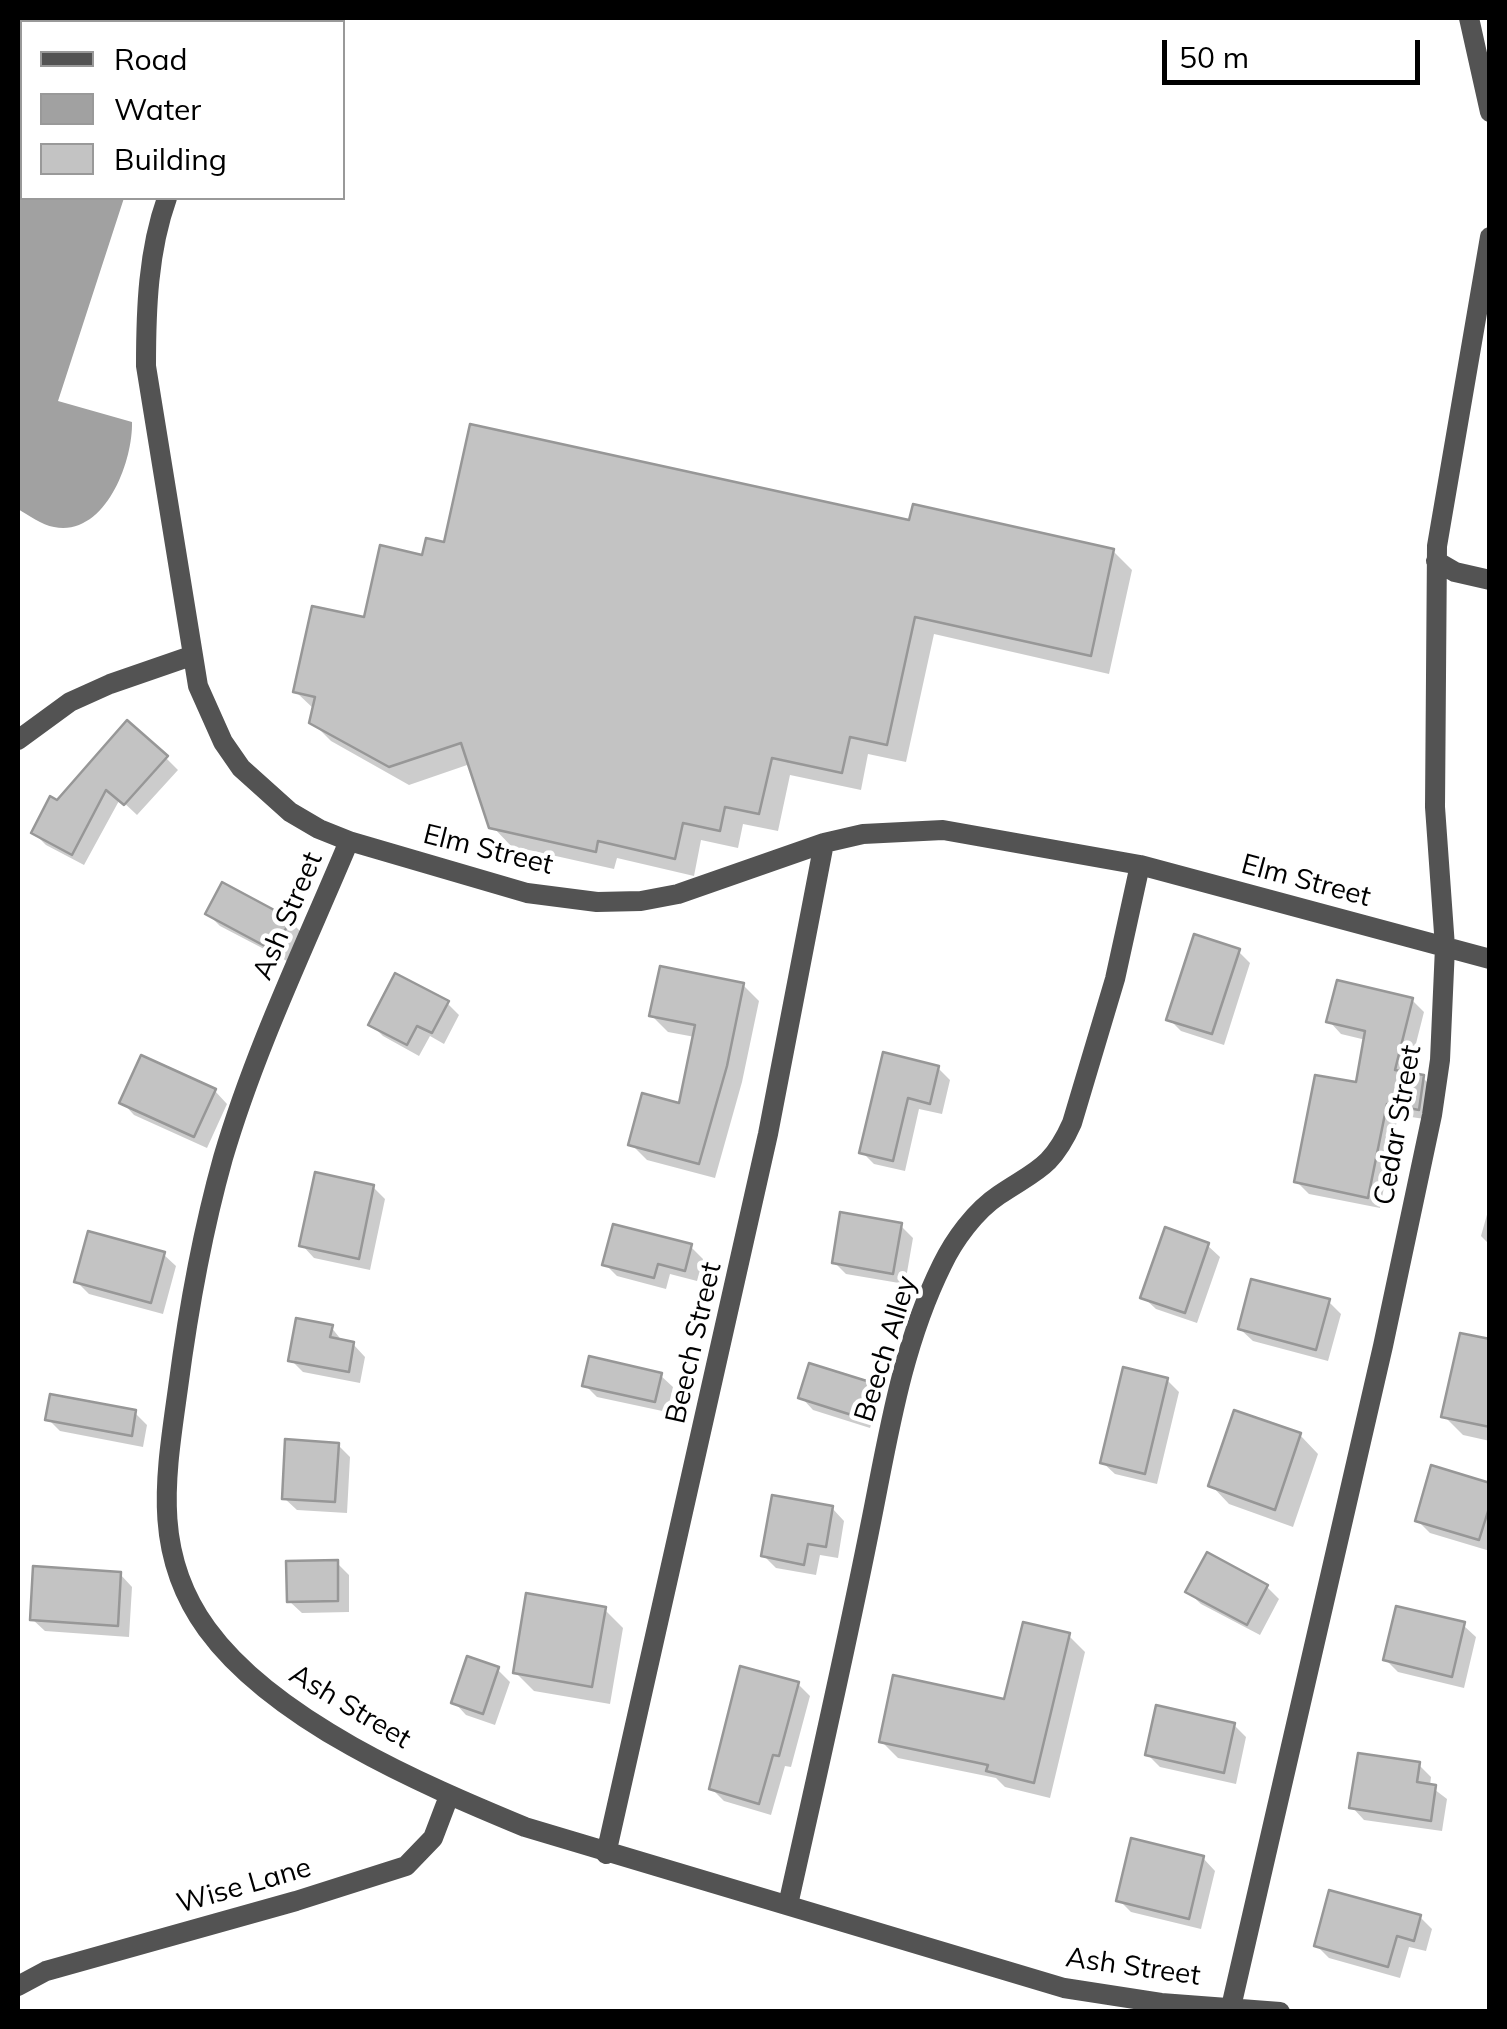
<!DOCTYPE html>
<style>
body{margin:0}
#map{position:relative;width:1507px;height:2029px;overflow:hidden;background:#fff;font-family:Mulish,sans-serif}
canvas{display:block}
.frame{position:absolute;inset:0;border:20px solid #000;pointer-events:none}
.legend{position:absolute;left:20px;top:20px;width:325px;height:180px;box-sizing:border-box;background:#fff;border:2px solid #999;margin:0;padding:12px 18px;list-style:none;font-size:30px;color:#000}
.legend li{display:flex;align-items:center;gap:20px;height:50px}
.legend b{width:50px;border:2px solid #999}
.scale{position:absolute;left:1162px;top:40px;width:258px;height:45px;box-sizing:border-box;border:5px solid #000;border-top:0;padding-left:12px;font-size:30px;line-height:35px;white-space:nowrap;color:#000;-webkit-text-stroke:8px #fff;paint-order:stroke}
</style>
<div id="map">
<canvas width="1507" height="2029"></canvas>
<div class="frame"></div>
<ul class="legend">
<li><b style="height:12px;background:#535353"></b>Road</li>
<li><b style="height:28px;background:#a1a1a1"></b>Water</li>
<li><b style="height:28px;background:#c3c3c3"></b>Building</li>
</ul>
<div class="scale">50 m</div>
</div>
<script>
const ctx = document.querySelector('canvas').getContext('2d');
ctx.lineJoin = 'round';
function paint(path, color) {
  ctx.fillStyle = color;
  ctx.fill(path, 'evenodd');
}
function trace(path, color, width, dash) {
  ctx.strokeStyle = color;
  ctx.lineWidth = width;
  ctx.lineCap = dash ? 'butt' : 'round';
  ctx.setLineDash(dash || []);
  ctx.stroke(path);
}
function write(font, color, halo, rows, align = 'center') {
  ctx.font = font + ' Mulish,sans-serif';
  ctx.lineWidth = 9;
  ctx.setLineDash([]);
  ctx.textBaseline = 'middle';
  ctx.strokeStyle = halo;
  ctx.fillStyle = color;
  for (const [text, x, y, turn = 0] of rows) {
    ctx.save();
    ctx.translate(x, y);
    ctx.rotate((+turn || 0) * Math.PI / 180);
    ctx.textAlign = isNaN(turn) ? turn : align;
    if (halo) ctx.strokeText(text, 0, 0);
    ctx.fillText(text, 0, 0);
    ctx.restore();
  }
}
paint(new Path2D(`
 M 78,18 L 179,18 L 178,22 L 77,22 Z
 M 22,144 L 22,198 L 124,198 L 58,401 L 132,422 C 133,462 105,537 54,527 C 42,525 28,515 18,509 L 18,149 Z`), '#a1a1a1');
paint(new Path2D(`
 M 911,523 L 1113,551 L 1132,570 L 1109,674 L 934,634 L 906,762 L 868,754 L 861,790 L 790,775 L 778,831 L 743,824 L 738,848 L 701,840 L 694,876 L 617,858 L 614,869 L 511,846 L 492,826 L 470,764 L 409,785 L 331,741 L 312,722 L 315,710 L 296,692 L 424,558 L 446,545 Z
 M 166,758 L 178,770 L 137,815 L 120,799 L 84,865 L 46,845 L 34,833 L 57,803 Z
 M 208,914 L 290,921 L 302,933 L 287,961 L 220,926 Z
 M 1238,951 L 1250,963 L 1224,1045 L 1181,1031 L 1169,1019 Z
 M 743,985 L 759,1001 L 742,1082 L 715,1178 L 647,1160 L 631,1144 L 681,1107 L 695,1037 L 668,1032 L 652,1016 Z
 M 1412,1000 L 1424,1012 L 1408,1075 L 1423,1078 L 1435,1090 L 1431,1120 L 1398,1115 L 1380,1208 L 1309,1194 L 1296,1181 L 1358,1085 L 1366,1040 L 1341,1034 L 1329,1021 Z
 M 447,1003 L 459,1015 L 444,1044 L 430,1036 L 419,1056 L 383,1036 L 371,1024 Z
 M 885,1055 L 938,1068 L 950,1080 L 942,1114 L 919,1109 L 905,1171 L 874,1164 L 862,1152 Z
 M 142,1058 L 215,1091 L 227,1104 L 207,1148 L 134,1115 L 122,1102 Z
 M 373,1187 L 385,1199 L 370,1270 L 314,1258 L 302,1245 Z
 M 1490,1204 L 1490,1245 L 1481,1236 Z
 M 901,1226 L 913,1238 L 905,1284 L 846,1274 L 834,1262 Z
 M 1207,1245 L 1220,1257 L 1197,1323 L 1156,1309 L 1143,1297 Z
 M 691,1247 L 703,1259 L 697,1281 L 670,1274 L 666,1289 L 617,1276 L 605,1264 Z
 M 163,1254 L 176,1266 L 163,1314 L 89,1294 L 77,1282 Z
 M 1329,1302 L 1341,1314 L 1328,1361 L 1253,1341 L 1240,1329 Z
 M 331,1327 L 343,1342 L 353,1344 L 365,1357 L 360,1383 L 303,1372 L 291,1360 Z
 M 1490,1342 L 1490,1441 L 1463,1435 L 1444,1416 Z
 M 660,1375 L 673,1387 L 667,1412 L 597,1397 L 585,1385 Z
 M 1167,1380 L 1179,1392 L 1157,1484 L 1115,1474 L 1102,1462 Z
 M 868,1384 L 881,1396 L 870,1428 L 813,1410 L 801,1397 Z
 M 135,1413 L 147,1425 L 143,1447 L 60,1431 L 48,1419 Z
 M 1300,1435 L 1318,1454 L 1293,1527 L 1229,1504 L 1211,1485 Z
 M 338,1445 L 350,1457 L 347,1513 L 297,1510 L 284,1498 Z
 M 1490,1486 L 1490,1551 L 1430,1533 L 1417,1520 Z
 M 832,1508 L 844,1521 L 838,1558 L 820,1555 L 816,1575 L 776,1568 L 764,1556 Z
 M 337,1563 L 349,1575 L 349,1612 L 302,1613 L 289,1601 Z
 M 120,1574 L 132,1587 L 129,1637 L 45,1631 L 32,1619 Z
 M 1267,1587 L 1279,1599 L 1260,1635 L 1201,1604 L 1188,1592 Z
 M 604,1609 L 623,1628 L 610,1704 L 534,1691 L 515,1672 Z
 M 1463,1625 L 1476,1637 L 1464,1688 L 1398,1672 L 1386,1660 Z
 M 1069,1636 L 1085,1652 L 1050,1798 L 1005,1787 L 996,1778 L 898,1758 L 881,1741 L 1006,1702 Z
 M 497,1669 L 510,1682 L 495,1725 L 466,1715 L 454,1702 Z
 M 798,1684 L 810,1696 L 791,1767 L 785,1766 L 771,1815 L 724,1801 L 712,1789 Z
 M 1234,1725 L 1246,1737 L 1236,1784 L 1160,1767 L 1148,1755 Z
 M 1419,1765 L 1431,1777 L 1430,1786 L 1447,1799 L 1442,1831 L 1364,1820 L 1352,1807 Z
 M 1203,1858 L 1215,1871 L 1201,1929 L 1131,1912 L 1119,1900 Z
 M 1420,1917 L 1432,1929 L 1426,1951 L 1409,1947 L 1400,1978 L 1329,1958 L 1317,1946 Z`), '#0003');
const building = new Path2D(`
 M 470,424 L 909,520 L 913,504 L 1114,549 L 1091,656 L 915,617 L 887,745 L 850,737 L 842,773 L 772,758 L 759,814 L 725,807 L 720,831 L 683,823 L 675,859 L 598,841 L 596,852 L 489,828 L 461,743 L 389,767 L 309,723 L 315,697 L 293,692 L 312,606 L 364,617 L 380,545 L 422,555 L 426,538 L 444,542 Z
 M 127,720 L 168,756 L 124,805 L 106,790 L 72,855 L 31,833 L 50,796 L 57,800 Z
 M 222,882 L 291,919 L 274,951 L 205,914 Z
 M 1194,934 L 1240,949 L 1212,1034 L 1166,1020 Z
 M 660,966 L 744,983 L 727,1066 L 699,1164 L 628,1145 L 642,1093 L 679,1103 L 695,1025 L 649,1016 Z
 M 395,973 L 449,1001 L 432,1033 L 417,1026 L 407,1045 L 368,1025 Z
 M 1337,980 L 1413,998 L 1395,1070 L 1424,1075 L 1419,1110 L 1387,1104 L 1368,1198 L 1294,1182 L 1315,1075 L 1356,1082 L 1365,1031 L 1326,1022 Z
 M 883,1052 L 939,1066 L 930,1104 L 908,1098 L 893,1161 L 859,1153 Z
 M 141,1055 L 216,1089 L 194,1137 L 119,1103 Z
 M 315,1172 L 374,1185 L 359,1259 L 299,1246 Z
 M 840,1212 L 902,1223 L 893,1274 L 832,1263 Z
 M 613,1224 L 692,1244 L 685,1271 L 658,1264 L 654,1278 L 602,1265 Z
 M 1165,1227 L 1209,1243 L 1185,1313 L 1140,1298 Z
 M 88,1231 L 165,1252 L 151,1303 L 74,1282 Z
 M 1251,1279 L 1330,1299 L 1316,1350 L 1238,1329 Z
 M 296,1318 L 333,1325 L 330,1337 L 354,1342 L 349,1372 L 288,1361 Z
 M 1460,1333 L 1490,1339 L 1490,1427 L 1441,1417 Z
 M 589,1356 L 662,1373 L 655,1402 L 582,1386 Z
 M 809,1363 L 870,1382 L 858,1417 L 798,1398 Z
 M 1123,1367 L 1168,1378 L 1145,1474 L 1100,1463 Z
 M 50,1394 L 136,1410 L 132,1436 L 45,1420 Z
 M 1234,1410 L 1301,1433 L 1275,1510 L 1208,1486 Z
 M 285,1439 L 339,1443 L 335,1502 L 282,1499 Z
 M 1431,1465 L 1490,1483 L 1490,1505 L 1479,1540 L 1415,1521 Z
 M 772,1495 L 833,1506 L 826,1547 L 808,1544 L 804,1565 L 761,1556 Z
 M 1207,1552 L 1268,1585 L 1247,1625 L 1185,1592 Z
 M 338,1560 L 338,1601 L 287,1602 L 286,1561 Z
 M 33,1566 L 121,1572 L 118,1626 L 30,1620 Z
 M 526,1593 L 606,1607 L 592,1687 L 513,1673 Z
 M 1396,1606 L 1465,1622 L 1452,1677 L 1383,1660 Z
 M 1023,1622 L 1070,1633 L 1034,1783 L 986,1771 L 988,1765 L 879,1742 L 893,1675 L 1004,1699 Z
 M 467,1656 L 499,1667 L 483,1714 L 451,1703 Z
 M 740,1666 L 799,1682 L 779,1756 L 773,1755 L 759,1804 L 709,1789 Z
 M 1156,1705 L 1235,1723 L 1224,1773 L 1145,1755 Z
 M 1358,1753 L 1420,1762 L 1417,1782 L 1436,1785 L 1431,1821 L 1349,1808 Z
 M 1131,1838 L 1204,1856 L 1189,1919 L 1116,1901 Z
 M 1329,1890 L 1421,1915 L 1414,1941 L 1397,1936 L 1388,1967 L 1314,1946 Z`);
paint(building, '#c3c3c3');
trace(building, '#979797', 2.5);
trace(new Path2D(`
 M 1469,18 L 1490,112
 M 258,22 L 261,18
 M 167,198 C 148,251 146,309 146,366 L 198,686 L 223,742 L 241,768 L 290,812 L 319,829 L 349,841 L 527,893 L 597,902 L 641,901 L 678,894 L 824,843 L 863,834 L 943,830 L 1140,865 L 1490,959
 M 1436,561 L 1455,572 L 1490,580
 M 18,740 L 70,702 L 110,684 L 191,656
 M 349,841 C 305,946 255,1049 223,1158 C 202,1233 188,1312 178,1388 C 166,1475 151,1552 207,1629 C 274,1721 421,1784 525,1827 L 1064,1988 L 1161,2003 L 1280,2012
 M 606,1854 L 768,1134 L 824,843
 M 788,1905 C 816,1779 845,1653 870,1527 C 888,1438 901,1348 942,1265 C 954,1240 975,1211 999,1195 C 1036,1170 1052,1168 1072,1123 L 1115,979 L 1140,865
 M 18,1986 L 46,1971 L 296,1901 L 406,1866 L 433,1838 L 449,1796
 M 1231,2007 L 1383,1346 L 1432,1115 L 1440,1060 L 1445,947 L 1435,807 L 1437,546 L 1490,237`), '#535353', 20);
write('28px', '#000', '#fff', [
 ["Elm Street",488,850,14],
 ["Elm Street",1306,881,15],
 ["Ash Street",288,916,-67],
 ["Cedar Street",1398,1125,-80],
 ["Beech Street",694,1343,-77],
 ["Beech Alley",886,1349,-73],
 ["Ash Street",350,1707,31],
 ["Wise Lane",244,1886,-16],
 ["Ash Street",1133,1967,8]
]);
</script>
